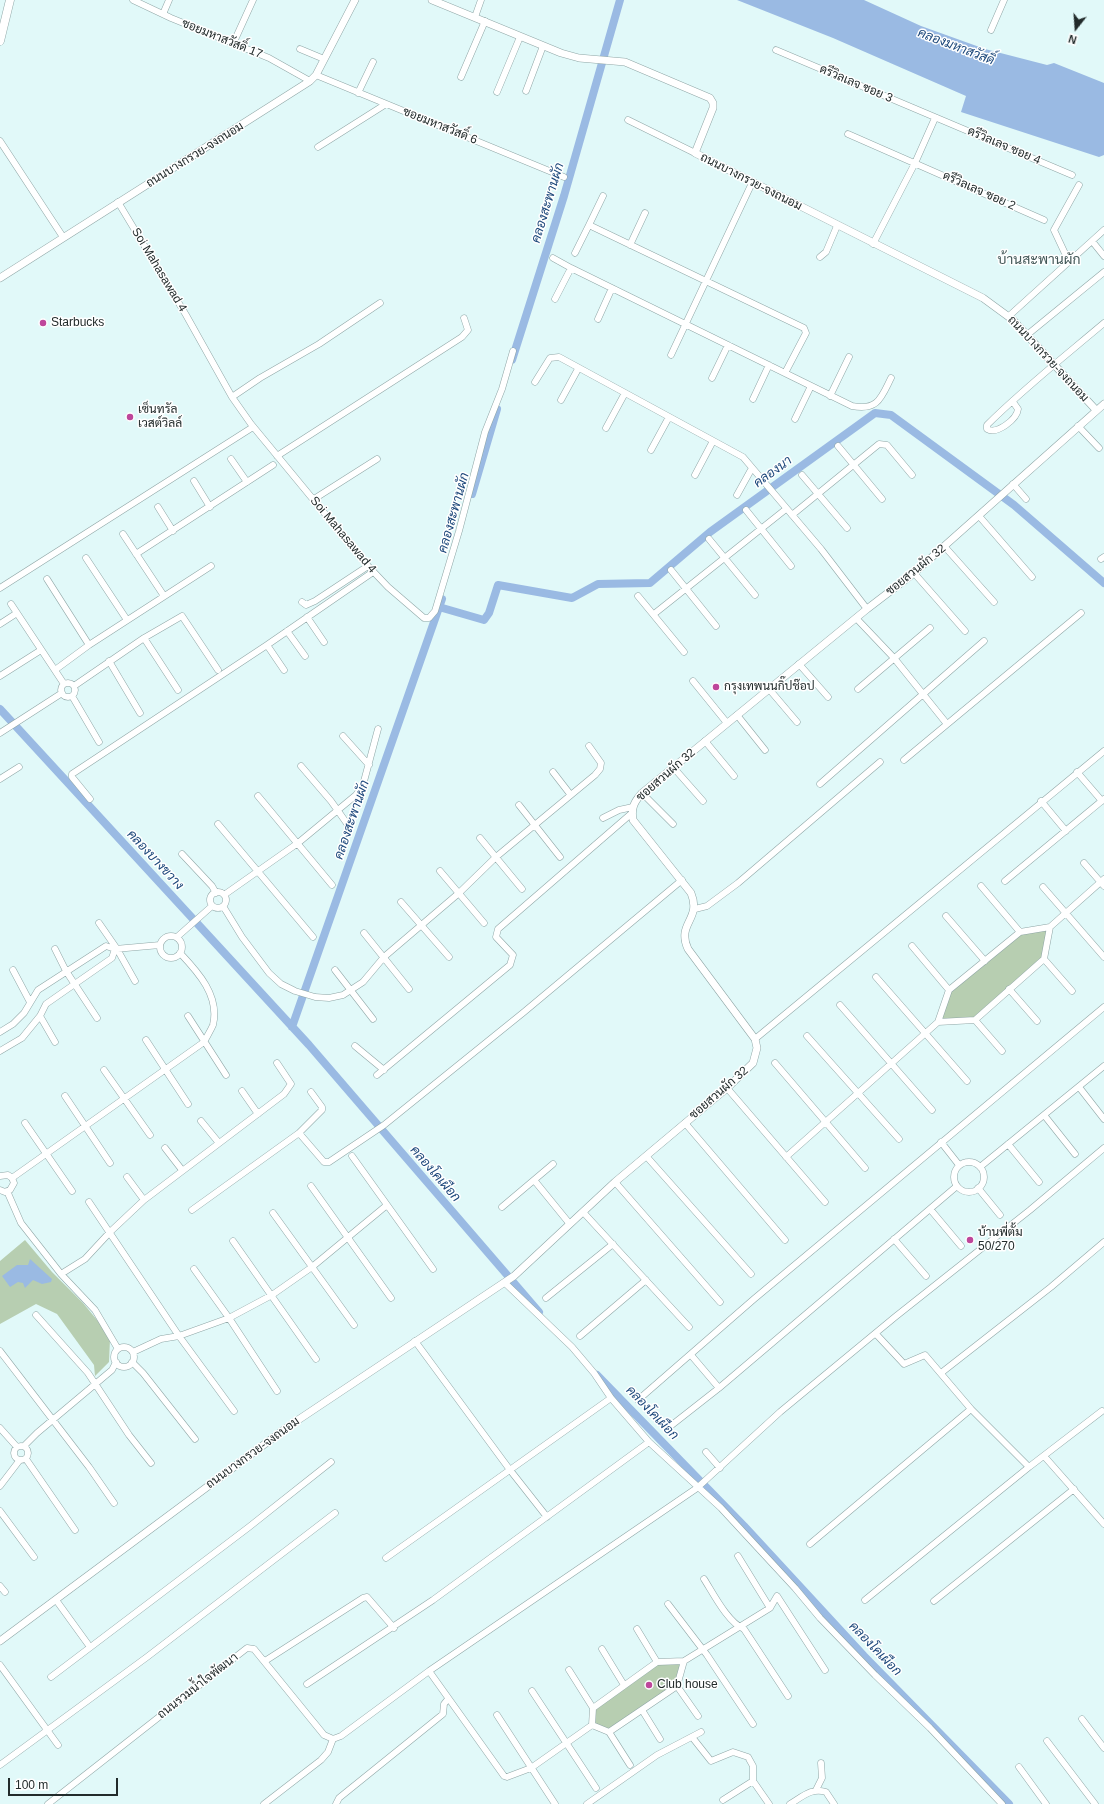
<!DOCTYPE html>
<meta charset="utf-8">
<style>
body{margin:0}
#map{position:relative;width:1104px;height:1804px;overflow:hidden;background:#e1f9f9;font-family:Arial,sans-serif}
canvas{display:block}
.north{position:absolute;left:1056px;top:8px;width:40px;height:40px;-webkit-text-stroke:3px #fff;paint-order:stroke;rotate:197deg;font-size:11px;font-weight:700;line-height:16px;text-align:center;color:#222b2b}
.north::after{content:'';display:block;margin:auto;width:14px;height:18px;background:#222b2b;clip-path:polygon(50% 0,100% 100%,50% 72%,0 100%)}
.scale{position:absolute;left:8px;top:1778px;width:110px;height:18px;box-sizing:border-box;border:2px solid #222b2b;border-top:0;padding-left:5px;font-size:12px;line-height:14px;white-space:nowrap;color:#222b2b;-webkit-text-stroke:3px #fff;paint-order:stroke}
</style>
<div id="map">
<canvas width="1104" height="1804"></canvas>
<div class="north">N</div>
<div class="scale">100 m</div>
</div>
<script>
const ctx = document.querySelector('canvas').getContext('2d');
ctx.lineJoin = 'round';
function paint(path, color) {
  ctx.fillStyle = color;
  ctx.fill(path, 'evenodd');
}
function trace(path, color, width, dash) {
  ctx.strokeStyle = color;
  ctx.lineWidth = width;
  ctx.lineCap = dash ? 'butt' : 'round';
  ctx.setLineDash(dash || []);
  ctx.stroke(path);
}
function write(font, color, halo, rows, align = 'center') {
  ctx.font = font + ' Arial,Sarabun,sans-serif';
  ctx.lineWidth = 3;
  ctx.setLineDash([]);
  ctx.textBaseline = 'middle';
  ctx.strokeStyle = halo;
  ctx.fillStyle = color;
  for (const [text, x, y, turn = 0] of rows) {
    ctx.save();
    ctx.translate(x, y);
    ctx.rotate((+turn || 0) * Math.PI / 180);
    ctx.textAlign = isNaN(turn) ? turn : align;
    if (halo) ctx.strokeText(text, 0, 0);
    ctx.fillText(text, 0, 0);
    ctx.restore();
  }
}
paint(new Path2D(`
 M 1050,927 L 1044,959 L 975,1020 L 938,1022 L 949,990 L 1020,932 Z
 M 25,1240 L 52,1272 L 83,1303 L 102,1326 L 110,1339 L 109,1362 L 95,1376 L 94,1365 L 57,1314 L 36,1304 L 0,1324 L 0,1261 Z
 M 684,1661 L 677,1686 L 609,1732 L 592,1725 L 593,1708 L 657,1662 Z`), '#b7ceb1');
paint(new Path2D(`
 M 737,0 L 864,0 L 921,26 L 985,49 L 1047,65 L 1054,63 L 1104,83 L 1104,155 L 1099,157 L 961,112 L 966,96 L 833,38 Z
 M 30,1259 L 52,1279 L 51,1282 L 42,1284 L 33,1280 L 25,1288 L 23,1283 L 18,1282 L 10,1287 L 2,1276 L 17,1265 L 28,1265 Z`), '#9abae3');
trace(new Path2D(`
 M 512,360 L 564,196 L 620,0
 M 472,494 L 497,409
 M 439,607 L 484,620 L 489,613 L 498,585 L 572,598 L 598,584 L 650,583 L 710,532 L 875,413 L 891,415 L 1014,505 L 1104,583
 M 0,709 L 309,1045 L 539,1312
 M 292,1027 L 442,599
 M 597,1375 L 744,1526 L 864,1656 L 1009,1804`), '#9abae3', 8);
const minor = new Path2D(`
 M 133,0 L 171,18 L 269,58 L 310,81
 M 163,14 L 169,0
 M 475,17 L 481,0
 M 991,30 L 1004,0
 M 233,44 L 253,0
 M 300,49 L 324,59
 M 776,50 L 1072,175
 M 316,75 L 564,177
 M 461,77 L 485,21
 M 526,91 L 543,46
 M 497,92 L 520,37
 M 358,93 L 373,62
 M 628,120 L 695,153
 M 848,134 L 1044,220
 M 0,141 L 63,237
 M 318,147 L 386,104
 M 603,196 L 589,225 L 804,328 L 806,333 L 785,373
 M 118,202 L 186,315 L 232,397 L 251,424 L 368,566 L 388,587 L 424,618 L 429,618 L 435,611 L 459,531 L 485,432 L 502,389 L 513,351
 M 1092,241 L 1104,256
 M 873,244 L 915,163 L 935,118
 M 630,245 L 645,213
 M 575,253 L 589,225
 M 820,257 L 826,252 L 837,226
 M 553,258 L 571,268
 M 1069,262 L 1054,230 L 1079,185
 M 555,299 L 571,268 L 852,406 C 878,411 881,398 891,378
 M 1009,316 L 1104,230
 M 598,319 L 612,288
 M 1027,335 L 1104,272
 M 671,355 L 752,183
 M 712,378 L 728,345
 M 535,382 L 550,358 L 559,357 L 743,457 L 821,549 L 867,609
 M 830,396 L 849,357
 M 232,397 L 260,378 L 319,344 L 380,303
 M 753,399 L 769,365
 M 561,400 L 578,369
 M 1013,402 L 1018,409 C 1017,419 997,435 987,429 L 987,425 C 1023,389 1065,356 1104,323
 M 795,419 L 811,386
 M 1078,426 L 1099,448
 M 606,428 L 625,393
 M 838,446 L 882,499
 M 651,450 L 669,417
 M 277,456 L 462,337 L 468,330 L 464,318
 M 231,459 L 247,482
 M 695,475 L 713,441
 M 802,475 L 847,528
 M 194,481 L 210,507
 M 1013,484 L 1026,499
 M 737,495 L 752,468
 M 314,499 L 377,459
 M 158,507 L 173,531
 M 746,510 L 791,566
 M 792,515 L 879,444 L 887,445 L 912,475
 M 979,516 L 1032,577
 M 123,534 L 164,596
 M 709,539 L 755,595
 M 945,547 L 994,602
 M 136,554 L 273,465
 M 86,558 L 127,620
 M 1101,559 L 1104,557
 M 671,570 L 716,626
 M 914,573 L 965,631
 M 47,579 L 89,645
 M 0,588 L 253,427
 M 638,596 L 684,652
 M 302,602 L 306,605 L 315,601 L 368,566
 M 11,604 L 64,684
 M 654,614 L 786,509
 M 307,617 L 324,642
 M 856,618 L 894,658 L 947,724
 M 0,624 L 17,613
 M 287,631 L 305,656
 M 144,638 L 178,690
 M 109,661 L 140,713
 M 799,664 L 828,697
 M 55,670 L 89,645 L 211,566
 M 284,670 L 267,645 L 373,572
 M 0,676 L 41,650
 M 693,681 L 727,723
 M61 690a7 7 0 1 1 14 0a7 7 0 1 1-14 0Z
 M 74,686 L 144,638 L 182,616 L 218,670
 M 769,689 L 797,722
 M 858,689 L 930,628
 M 72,696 L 99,742
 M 737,715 L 765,750
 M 0,733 L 62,693
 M 343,736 L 369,765
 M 705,741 L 734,776
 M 904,760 L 1081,613
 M 301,766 L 331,801 L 348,825
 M 673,767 L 703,801
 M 553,772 L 570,794
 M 1077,772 L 1102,801
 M 0,779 L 19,767
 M 820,784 L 984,641
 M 642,793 L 673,824
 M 258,796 L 332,885
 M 90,799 L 72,777 L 72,774 L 267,645
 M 1041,801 L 1066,831
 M 519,805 L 560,857
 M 603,818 L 619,810 L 633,807
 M 218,824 L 313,937
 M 480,838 L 522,889
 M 182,854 L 212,886 L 216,893
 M 1084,863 L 1104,886
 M 440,871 L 484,923
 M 1005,881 L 1104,799
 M 981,886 L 1020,932
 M 1043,887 L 1104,957
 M210 900a8 8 0 1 1 16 0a8 8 0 1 1-16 0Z
 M 224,895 L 298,843 L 356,795 L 363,785 L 378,729
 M 401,902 L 449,957
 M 223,906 L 242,937 L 269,973 L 281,984 L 295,991 L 315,997 L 329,998 L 343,995 L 363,982 L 384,957 L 459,893 L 496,857 L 595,775 L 600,769 L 601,763 L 589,746
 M 695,909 L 707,906 L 738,883 L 880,762
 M 946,916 L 985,961
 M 99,923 L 117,949 L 135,981
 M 364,933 L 409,989
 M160 947a11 11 0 1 1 22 0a11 11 0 1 1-22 0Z
 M 177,937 L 212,906
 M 912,946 L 949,990
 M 55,949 L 66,971 L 97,1018
 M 1044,959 L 1072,991
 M 13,970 L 30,1002
 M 335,970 L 373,1019
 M 876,977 L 967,1081
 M 1009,989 L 1037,1021
 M 840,1005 L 932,1110
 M 40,1016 L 55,1042
 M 188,1016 L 226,1075
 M 975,1020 L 1002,1051
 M 938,1022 L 975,1020 L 1044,959 L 1050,927
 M 0,1032 L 13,1024 L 24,1013 L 38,990 L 106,946 L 115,949 L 160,945
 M 807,1036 L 899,1139
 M 755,1039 L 1104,751
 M 146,1040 L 188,1104
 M 355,1046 L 384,1070
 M 0,1051 L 22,1038 L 40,1016 L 46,1004 L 112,958 L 115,949
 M 775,1063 L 865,1168
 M 104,1070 L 150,1135
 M 377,1075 L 510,965 L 513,955 L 496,937 L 498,929 L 632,813
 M 1079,1087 L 1104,1119
 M 727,1088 L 825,1202
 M 242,1091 L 258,1114
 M 65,1096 L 110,1163
 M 1044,1115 L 1075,1154
 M 201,1121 L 219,1143
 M 25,1123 L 72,1191
 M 685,1123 L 785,1240
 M 299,1133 L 322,1110 L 322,1107 L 311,1092
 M 941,1142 L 959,1165
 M 1008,1144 L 1039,1182
 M 165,1148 L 182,1170
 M 352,1156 L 433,1269
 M 647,1157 L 751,1274
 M 786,1157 L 938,1022 L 949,990 L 1020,932 L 1050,927 L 1104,879
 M954 1177a15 15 0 1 1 30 0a15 15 0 1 1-30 0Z
 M 980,1167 L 1104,1066
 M 0,1176 L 8,1175 L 12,1178 L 14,1183 L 10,1190 L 5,1192 L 0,1190
 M 127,1177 L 144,1200
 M 12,1178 L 204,1042 C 207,1036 211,1030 213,1025 C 220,996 198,972 180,953
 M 534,1180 L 569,1223
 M 615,1182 L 720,1302
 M 311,1186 L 391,1298
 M 978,1188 L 1000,1215
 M 7,1191 L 21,1223 L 61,1274 L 95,1310 L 118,1349
 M 89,1202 L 179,1336 L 234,1411
 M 502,1207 L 553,1164
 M 930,1209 L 961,1246
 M 192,1210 L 299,1133 L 324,1162 L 329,1162 L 384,1125 L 524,1012 L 682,880
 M 583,1212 L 689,1327
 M 273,1213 L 354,1325
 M 894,1239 L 926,1276
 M 233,1241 L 316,1359
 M 194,1269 L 229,1318 L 277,1391
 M 61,1274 L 85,1259 L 110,1232 L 144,1200 L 284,1094 L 291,1084 L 277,1063
 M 505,1283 L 572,1347 L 594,1373 L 611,1398 L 649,1442 L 721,1508 L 795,1588 L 820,1618 L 875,1675 L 930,1728 L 1002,1804
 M 546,1298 L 613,1244
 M 36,1315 L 88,1373 L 129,1435 L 151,1463
 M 876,1334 L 904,1364 L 925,1355 L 971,1409 L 1029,1467
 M 580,1336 L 646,1280
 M 415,1341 L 510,1470 L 547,1517
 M114 1357a10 10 0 1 1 20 0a10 10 0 1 1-20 0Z
 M 0,1351 L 89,1467 L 114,1503
 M 133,1352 L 161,1339 L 179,1336 L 229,1318 L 272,1295 L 312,1267 L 387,1205
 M 691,1355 L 719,1388
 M 132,1362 L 143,1373 L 195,1439
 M 941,1373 L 1051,1287 L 1104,1242
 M 638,1400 L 754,1299 L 1104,1007
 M 0,1428 L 17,1447
 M 668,1428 L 719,1388 L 957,1186
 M14 1453a7 7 0 1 1 14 0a7 7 0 1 1-14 0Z
 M 24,1446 L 37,1433 L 112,1370 L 116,1362
 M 706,1452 L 720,1468
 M 1044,1456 L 1104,1524
 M 26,1459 L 75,1530
 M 0,1486 L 19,1461
 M 0,1511 L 34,1557
 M 810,1544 L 971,1409
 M 738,1556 L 770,1608
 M 386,1558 L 611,1398
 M 704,1579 C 713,1593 728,1623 744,1629 L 788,1696
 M 0,1586 L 5,1592
 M 56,1600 L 90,1647
 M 865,1600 L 1029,1467 L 1102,1411
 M 934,1601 L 1074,1489
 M 668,1604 L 707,1655 L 753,1724
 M 637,1629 L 657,1662
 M 602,1649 L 624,1685
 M 265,1661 L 363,1598 L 367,1597 L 394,1628
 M 0,1665 L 58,1745
 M 569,1670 L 593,1708
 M 429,1671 L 504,1776 L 507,1777 L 531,1768 L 592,1725
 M 51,1677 L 249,1527 L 331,1462
 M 307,1684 L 433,1600 L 649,1442
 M 677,1686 L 698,1716
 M 532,1691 L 596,1788
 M 642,1710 L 660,1739
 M 497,1715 L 555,1804
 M 1082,1719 L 1104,1748
 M 592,1725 L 593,1708 L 657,1662 L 684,1661 L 770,1608 L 777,1596 L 825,1670
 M 592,1725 L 609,1732 L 677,1686 L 684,1661
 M 609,1732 L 630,1765
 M 692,1737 L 711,1761 L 733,1752 L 748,1757 L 753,1766 L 753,1781 L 769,1804
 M 1047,1741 L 1095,1804
 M 0,1765 L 147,1657 L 335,1513
 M 1019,1767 L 1046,1804
 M 816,1790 L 822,1778 L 821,1763
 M 723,1800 L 753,1781
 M 48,1804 L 247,1648 L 254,1649 L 324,1735 L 333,1739
 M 264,1804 L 321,1760 L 328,1752 L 333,1739 L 341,1736 L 429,1671 L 697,1488 L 780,1412 L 895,1317 L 1030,1210 L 1104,1148
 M 336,1804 L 339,1798 L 443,1714 L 444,1704 L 448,1699
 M 587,1804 L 657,1755 L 701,1732
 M 790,1804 C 802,1797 812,1787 826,1792 L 834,1804`);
const tertiary = new Path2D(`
 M 432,0 L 561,53 L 579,58 L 625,62 L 710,98 L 713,103 L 713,108 L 695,153 L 983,298 L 1013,320 L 1096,410
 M 0,278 L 310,81 L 316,75 L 355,0
 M 0,1641 L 289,1426 L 514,1276 L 615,1182 L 727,1088 L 753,1063 L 757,1048 L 755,1039 L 688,949 C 676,923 702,920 691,893 L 633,820 C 631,808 634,802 642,793 L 867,609 L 914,573 L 1104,404`);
const secondary = new Path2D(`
 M 0,41 L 10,0`);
trace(minor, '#8fa6a6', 7);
trace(tertiary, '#8fa6a6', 8);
trace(secondary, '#8fa6a6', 9);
trace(minor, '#fff', 6);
trace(tertiary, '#fff', 7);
trace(secondary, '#fff', 8);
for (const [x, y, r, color] of [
 [43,323,4,"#be469b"],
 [130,417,4,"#be469b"],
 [716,687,4,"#be469b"],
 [970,1240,4,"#be469b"],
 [649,1685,4,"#be469b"]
]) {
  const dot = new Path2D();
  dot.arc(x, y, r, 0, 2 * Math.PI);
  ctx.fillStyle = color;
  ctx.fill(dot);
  trace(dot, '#fff', 1.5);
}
write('12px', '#222b2b', '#fff', [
 ["ซอยมหาสวัสดิ์ 17",222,39,22],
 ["ดรีวิลเลจ ซอย 3",856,84,23],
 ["ซอยมหาสวัสดิ์ 6",440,126,22],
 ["ดรีวิลเลจ ซอย 4",1004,146,23],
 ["ถนนบางกรวย-จงถนอม",195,155,-32],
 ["ถนนบางกรวย-จงถนอม",751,182,27],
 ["ดรีวิลเลจ ซอย 2",979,191,24],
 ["Soi Mahasawad 4",159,270,59],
 ["ถนนบางกรวย-จงถนอม",1048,359,47],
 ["Soi Mahasawad 4",343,535,50],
 ["ซอยสวนผัก 32",916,570,-39],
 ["ซอยสวนผัก 32",666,775,-41],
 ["ซอยสวนผัก 32",719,1093,-41],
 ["ถนนบางกรวย-จงถนอม",253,1453,-36],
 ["ถนนรวมน้ำใจพัฒนา",198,1686,-38]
]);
write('12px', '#222b2b', '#fff', [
 ["Starbucks",51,323],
 ["เซ็นทรัล",138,410],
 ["เวสต์วิลล์",138,424],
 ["กรุงเทพนนกิ๊ปช๊อป",724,687],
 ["บ้านพี่ตั้ม",978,1233],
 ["50/270",978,1247],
 ["Club house",657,1685]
], 'left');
write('italic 13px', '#1d487b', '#fff', [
 ["คลองมหาสวัสดิ์",956,47,21],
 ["คลองสะพานผัก",548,203,-73],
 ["คลองนา",773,472,-36],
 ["คลองสะพานผัก",454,513,-74],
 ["คลองสะพานผัก",352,820,-71],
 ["คลองบางขวาง",155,860,47],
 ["คลองโคเผือก",435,1174,49],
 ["คลองโคเผือก",652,1413,46],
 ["คลองโคเผือก",875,1649,46]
]);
write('14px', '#435858', '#fff', [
 ["บ้านสะพานผัก",1039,260]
]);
</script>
